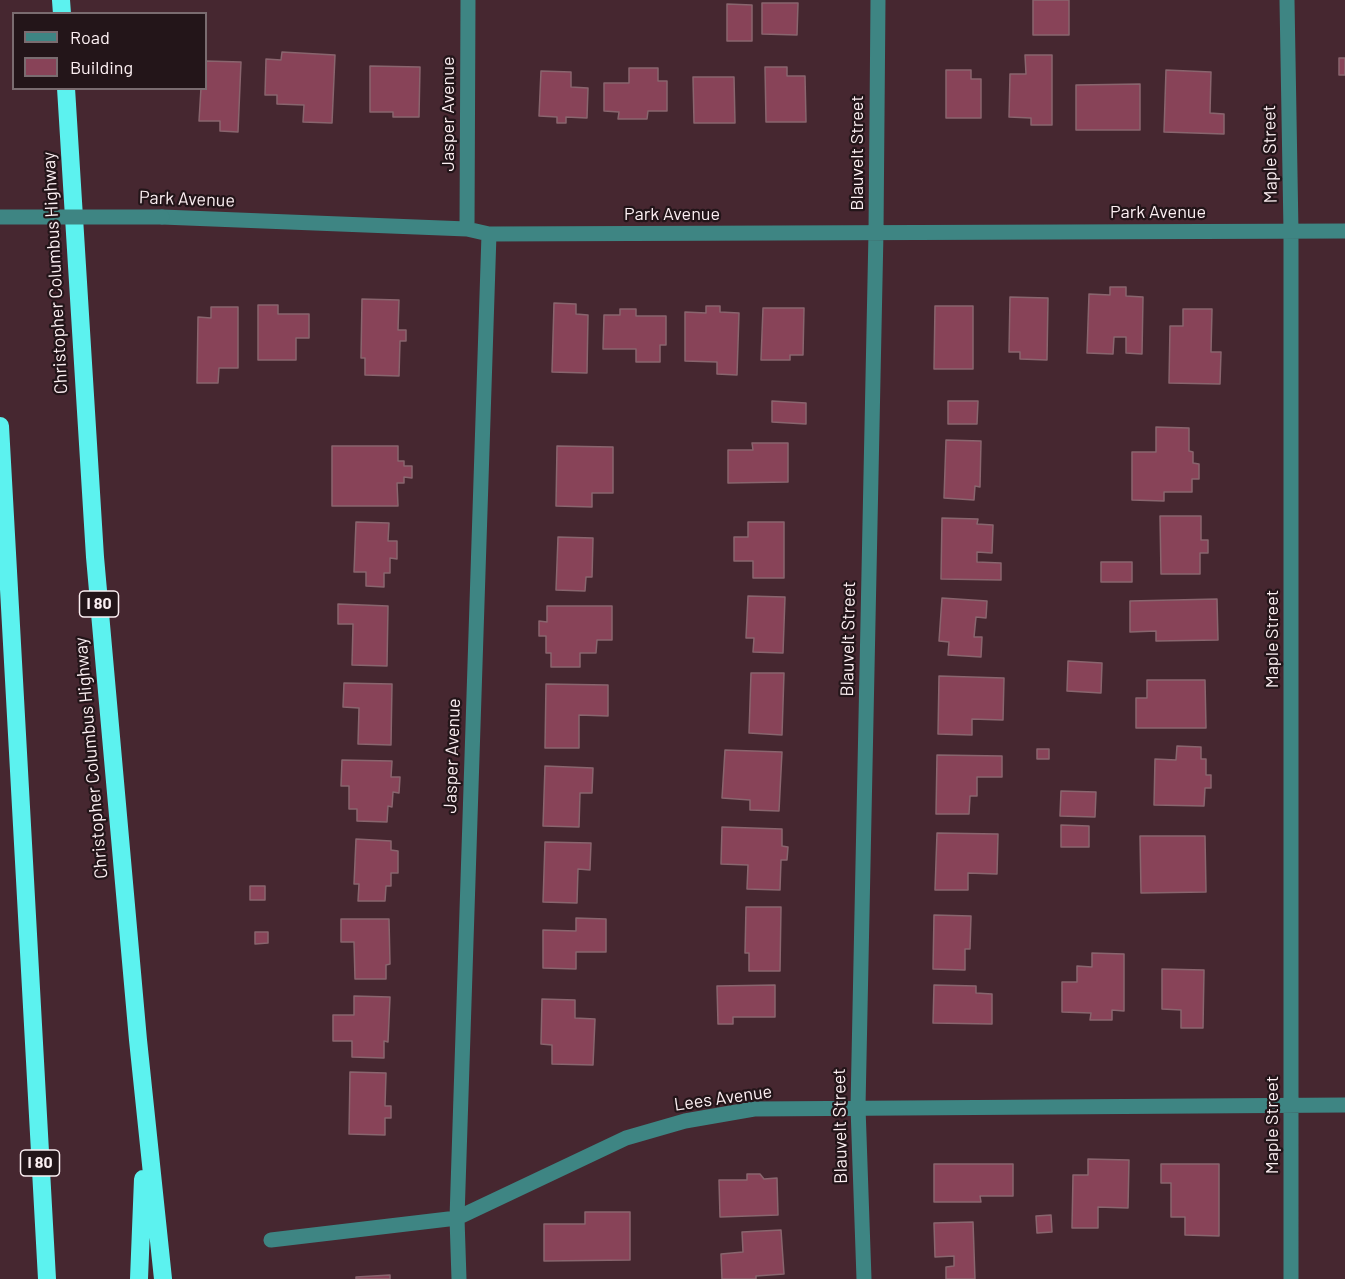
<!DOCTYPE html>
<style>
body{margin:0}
#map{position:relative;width:1345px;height:1279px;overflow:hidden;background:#462730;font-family:Barlow,sans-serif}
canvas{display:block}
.legend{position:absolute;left:12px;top:12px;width:195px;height:78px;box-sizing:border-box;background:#231519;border:2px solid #7a6c70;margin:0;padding:8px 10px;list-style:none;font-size:18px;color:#fceff2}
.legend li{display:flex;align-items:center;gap:12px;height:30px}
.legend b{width:30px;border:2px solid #7a6c70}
</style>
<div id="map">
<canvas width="1345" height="1279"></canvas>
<ul class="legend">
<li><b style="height:8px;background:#3e8583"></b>Road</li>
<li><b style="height:16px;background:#884358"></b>Building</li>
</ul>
</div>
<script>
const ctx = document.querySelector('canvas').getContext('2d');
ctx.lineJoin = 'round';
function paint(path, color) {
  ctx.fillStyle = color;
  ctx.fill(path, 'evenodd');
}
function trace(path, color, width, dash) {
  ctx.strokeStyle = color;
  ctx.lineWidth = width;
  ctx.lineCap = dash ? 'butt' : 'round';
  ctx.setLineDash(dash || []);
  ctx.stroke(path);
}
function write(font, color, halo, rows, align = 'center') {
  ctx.font = font + ' Barlow,sans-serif';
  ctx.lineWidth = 4.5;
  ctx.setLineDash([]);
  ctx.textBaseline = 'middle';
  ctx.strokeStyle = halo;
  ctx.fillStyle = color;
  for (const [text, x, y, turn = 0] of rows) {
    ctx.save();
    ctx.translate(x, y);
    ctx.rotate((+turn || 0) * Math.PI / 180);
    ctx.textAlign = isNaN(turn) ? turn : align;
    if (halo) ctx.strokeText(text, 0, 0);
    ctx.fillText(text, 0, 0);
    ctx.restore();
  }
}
const building = new Path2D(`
 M 1033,0 L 1069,0 L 1069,35 L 1033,35 Z
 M 762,3 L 798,3 L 797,35 L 762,34 Z
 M 727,4 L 752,5 L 752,41 L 727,41 Z
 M 282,52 L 335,55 L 332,123 L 303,122 L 304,105 L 277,104 L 277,95 L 265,95 L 266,59 L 281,60 Z
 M 1025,55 L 1052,55 L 1052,125 L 1031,125 L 1031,118 L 1009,117 L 1010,74 L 1026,74 Z
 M 1339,58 L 1345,58 L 1345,75 L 1339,75 Z
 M 206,61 L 241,62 L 238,132 L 220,131 L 220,121 L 199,121 L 201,88 L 206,88 Z
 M 370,66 L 420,67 L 419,117 L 393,117 L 393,112 L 370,112 Z
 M 765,67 L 787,67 L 787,76 L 805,76 L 806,122 L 766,122 Z
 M 629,68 L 658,68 L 658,81 L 667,81 L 667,111 L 648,111 L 647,119 L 618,119 L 619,112 L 604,111 L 604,83 L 629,83 Z
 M 946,70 L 971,70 L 971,79 L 981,79 L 981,118 L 946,118 Z
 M 1166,70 L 1211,72 L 1210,113 L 1224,114 L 1224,134 L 1164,132 Z
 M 541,71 L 571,72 L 571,87 L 588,88 L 587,118 L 566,117 L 566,123 L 557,123 L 557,117 L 539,116 Z
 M 693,77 L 734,77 L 735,123 L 694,123 Z
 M 1140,84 L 1140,130 L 1076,130 L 1076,85 Z
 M 1110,287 L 1126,287 L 1126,296 L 1143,297 L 1142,354 L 1126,353 L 1126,337 L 1114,337 L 1113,354 L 1087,353 L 1089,294 L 1110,295 Z
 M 1010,297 L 1048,298 L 1047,360 L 1020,359 L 1020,352 L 1009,352 Z
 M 362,299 L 399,300 L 398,330 L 406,330 L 406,341 L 400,341 L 399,376 L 365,375 L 365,358 L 361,358 Z
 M 554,303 L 576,304 L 576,314 L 588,315 L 587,373 L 552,372 Z
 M 258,305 L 278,305 L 278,314 L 309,314 L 309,338 L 296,338 L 296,360 L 258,360 Z
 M 706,306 L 720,306 L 720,312 L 739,313 L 737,375 L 717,374 L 717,362 L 685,361 L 685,312 L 706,313 Z
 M 935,306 L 973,306 L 973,369 L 934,369 Z
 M 211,307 L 238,307 L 238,368 L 219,368 L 218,383 L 197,383 L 198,317 L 211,318 Z
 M 763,308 L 804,308 L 803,355 L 790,355 L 790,360 L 761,360 Z
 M 620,309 L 636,309 L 636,316 L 666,316 L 666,345 L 660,345 L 660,362 L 636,362 L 636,349 L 603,349 L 604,315 L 620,315 Z
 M 1183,309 L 1212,309 L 1211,352 L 1221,352 L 1220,384 L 1169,383 L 1170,326 L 1183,326 Z
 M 772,401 L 806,403 L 806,424 L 772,422 Z
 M 948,401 L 978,401 L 977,424 L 948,424 Z
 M 1156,427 L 1189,428 L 1189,451 L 1193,452 L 1193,463 L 1199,464 L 1199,479 L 1192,479 L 1192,492 L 1164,492 L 1164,501 L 1132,500 L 1132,452 L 1156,452 Z
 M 946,440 L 981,441 L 980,487 L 975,486 L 974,500 L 944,498 Z
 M 752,443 L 788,443 L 788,482 L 728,483 L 728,450 L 753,450 Z
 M 332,446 L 398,446 L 398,461 L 404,461 L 404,466 L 412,466 L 412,478 L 404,477 L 404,483 L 397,483 L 398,506 L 332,506 Z
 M 557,446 L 613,447 L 613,493 L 592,493 L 592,507 L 556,506 Z
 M 1160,516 L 1201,516 L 1201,540 L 1208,540 L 1208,553 L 1200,553 L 1200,574 L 1161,574 Z
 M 942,518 L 978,519 L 977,524 L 993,525 L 992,553 L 977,552 L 977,562 L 1001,563 L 1001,580 L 941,579 Z
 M 356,522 L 389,523 L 388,541 L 397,541 L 397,559 L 390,558 L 390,573 L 384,573 L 384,587 L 366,586 L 366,572 L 354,572 Z
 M 748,522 L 784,522 L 784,578 L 753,578 L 753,561 L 734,561 L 734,537 L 748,537 Z
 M 558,537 L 593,538 L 592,577 L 586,577 L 585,591 L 556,590 Z
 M 1101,562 L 1132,562 L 1132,582 L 1101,582 Z
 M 748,596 L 785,597 L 783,653 L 753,652 L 754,638 L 746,638 Z
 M 942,598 L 987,601 L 986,618 L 976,617 L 974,637 L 982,637 L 981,657 L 948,655 L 949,642 L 939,641 Z
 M 1217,599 L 1218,640 L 1156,641 L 1156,631 L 1130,632 L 1130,601 Z
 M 338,604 L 388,606 L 387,666 L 352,665 L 353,624 L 338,624 Z
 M 547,606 L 612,606 L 612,640 L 597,640 L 596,653 L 580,653 L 580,667 L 551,667 L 551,653 L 546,653 L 546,636 L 539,636 L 539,621 L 547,622 Z
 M 1068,661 L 1102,663 L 1101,693 L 1067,691 Z
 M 751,673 L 784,673 L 782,735 L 749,733 Z
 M 939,676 L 1004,678 L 1003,720 L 972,719 L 972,735 L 938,734 Z
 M 1147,680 L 1205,680 L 1206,728 L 1136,728 L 1136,698 L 1147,698 Z
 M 344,683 L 392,684 L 391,745 L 358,744 L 359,708 L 343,707 Z
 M 546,684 L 608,685 L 608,716 L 579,715 L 579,748 L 545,748 Z
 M 1177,746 L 1201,747 L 1201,759 L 1206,759 L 1206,775 L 1211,775 L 1211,788 L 1205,788 L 1204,806 L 1154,805 L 1155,759 L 1176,760 Z
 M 1037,749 L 1049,749 L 1049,759 L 1037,759 Z
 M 725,750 L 782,752 L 779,811 L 750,810 L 750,800 L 722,798 Z
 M 937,755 L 1002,756 L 1002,777 L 977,777 L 977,796 L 970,796 L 969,814 L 936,814 Z
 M 342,760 L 392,761 L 391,777 L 400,777 L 399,793 L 393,792 L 392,807 L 388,806 L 387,822 L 357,821 L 357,809 L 349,809 L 349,786 L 341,786 Z
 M 545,766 L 593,768 L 592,793 L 580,793 L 579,827 L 543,826 Z
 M 1061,791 L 1096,792 L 1095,817 L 1060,816 Z
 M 1061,825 L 1089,826 L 1089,847 L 1061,847 Z
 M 722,827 L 782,829 L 782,846 L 788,847 L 787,860 L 781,860 L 780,890 L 747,889 L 748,865 L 721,864 Z
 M 937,833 L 998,834 L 997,874 L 968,873 L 968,890 L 935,890 Z
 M 1140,836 L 1205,836 L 1206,892 L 1141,893 Z
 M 356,839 L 391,841 L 391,850 L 398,851 L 398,873 L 391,873 L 391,886 L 386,886 L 385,901 L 358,901 L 359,884 L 354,884 Z
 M 545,842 L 591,843 L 590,870 L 578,869 L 577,903 L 543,902 Z
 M 250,886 L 265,886 L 265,900 L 250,900 Z
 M 746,907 L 781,907 L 780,971 L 749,971 L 749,953 L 745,953 Z
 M 934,915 L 971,916 L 970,949 L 965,949 L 965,970 L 933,969 Z
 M 576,918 L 606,919 L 606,952 L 576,952 L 576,969 L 543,968 L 543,930 L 576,931 Z
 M 341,919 L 389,919 L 390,964 L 386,965 L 386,979 L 355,979 L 354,942 L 341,942 Z
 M 255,932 L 268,932 L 268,943 L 255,944 Z
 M 1092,953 L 1124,954 L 1124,1011 L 1112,1010 L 1112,1020 L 1090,1020 L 1091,1013 L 1062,1012 L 1062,982 L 1077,982 L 1077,966 L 1092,967 Z
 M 1162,969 L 1204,970 L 1203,1028 L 1181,1028 L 1181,1010 L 1162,1009 Z
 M 775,985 L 775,1017 L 733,1017 L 733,1024 L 718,1024 L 717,986 Z
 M 934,985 L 976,986 L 976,993 L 992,994 L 992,1024 L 933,1023 Z
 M 354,996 L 390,997 L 388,1042 L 384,1041 L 384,1058 L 352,1057 L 352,1041 L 333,1041 L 333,1015 L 354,1015 Z
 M 542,999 L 575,1000 L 575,1018 L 595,1019 L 593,1065 L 552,1064 L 552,1045 L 541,1044 Z
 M 350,1072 L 386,1073 L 385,1106 L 391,1106 L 391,1118 L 385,1118 L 385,1135 L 349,1134 Z
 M 1088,1159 L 1129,1160 L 1128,1208 L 1098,1207 L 1098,1228 L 1072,1228 L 1073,1175 L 1088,1175 Z
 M 934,1164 L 1013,1164 L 1013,1196 L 980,1196 L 981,1202 L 934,1202 Z
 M 1161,1164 L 1219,1164 L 1219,1236 L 1185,1235 L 1185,1217 L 1171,1217 L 1171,1183 L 1161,1183 Z
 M 747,1174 L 760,1174 L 764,1179 L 777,1178 L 778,1215 L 720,1217 L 719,1180 L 747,1180 Z
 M 585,1212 L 630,1212 L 630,1260 L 544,1261 L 544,1224 L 585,1224 Z
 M 1051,1215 L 1052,1232 L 1037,1233 L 1036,1216 Z
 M 973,1222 L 975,1279 L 946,1279 L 946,1267 L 954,1266 L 954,1256 L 935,1257 L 934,1223 Z
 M 781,1230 L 784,1274 L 756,1276 L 756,1279 L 722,1279 L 721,1254 L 743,1252 L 742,1232 Z
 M 390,1275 L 390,1279 L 356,1279 L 356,1277 Z`);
paint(building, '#884358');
trace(building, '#89656e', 1.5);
trace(new Path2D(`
 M 1287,0 L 1291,231 L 1291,1279
 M 162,217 L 467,229 L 489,234 L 1345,231
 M 467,229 L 468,0
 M 271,1240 L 457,1218 L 626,1138 L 685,1121 L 754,1109 L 1345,1105
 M 459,1279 L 457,1218 L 489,234
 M 864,1279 L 858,1107 L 876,232 L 878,0`), '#3e8583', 15);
trace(new Path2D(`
 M 61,0 L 62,14
 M 66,88 L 95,557 L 138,1040 L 163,1279
 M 0,426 L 47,1279
 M 139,1279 L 143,1179`), '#5cf2ef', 18);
trace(new Path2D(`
 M 0,217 L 162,217`), '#3e8583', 15);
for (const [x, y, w] of [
 [99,604,39],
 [40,1163,39]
]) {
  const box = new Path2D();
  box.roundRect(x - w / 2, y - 13, w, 26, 4.5);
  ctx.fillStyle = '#231519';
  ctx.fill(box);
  trace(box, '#fceff2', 1.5);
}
write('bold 16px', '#fceff2', null, [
 ["I 80",99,604],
 ["I 80",40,1163]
]);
write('18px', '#fceff2', '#231519', [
 ["Jasper Avenue",448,114,-90],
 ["Blauvelt Street",857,153,-90],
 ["Maple Street",1270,154,-91],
 ["Park Avenue",187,199,2],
 ["Park Avenue",1158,212],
 ["Park Avenue",672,214],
 ["Christopher Columbus Highway",55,273,-93],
 ["Blauvelt Street",848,639,-89],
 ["Maple Street",1272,639,-90],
 ["Jasper Avenue",452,756,-88],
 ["Christopher Columbus Highway",91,758,-95],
 ["Lees Avenue",723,1098,-8],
 ["Maple Street",1272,1125,-90],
 ["Blauvelt Street",840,1126,-91]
]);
</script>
